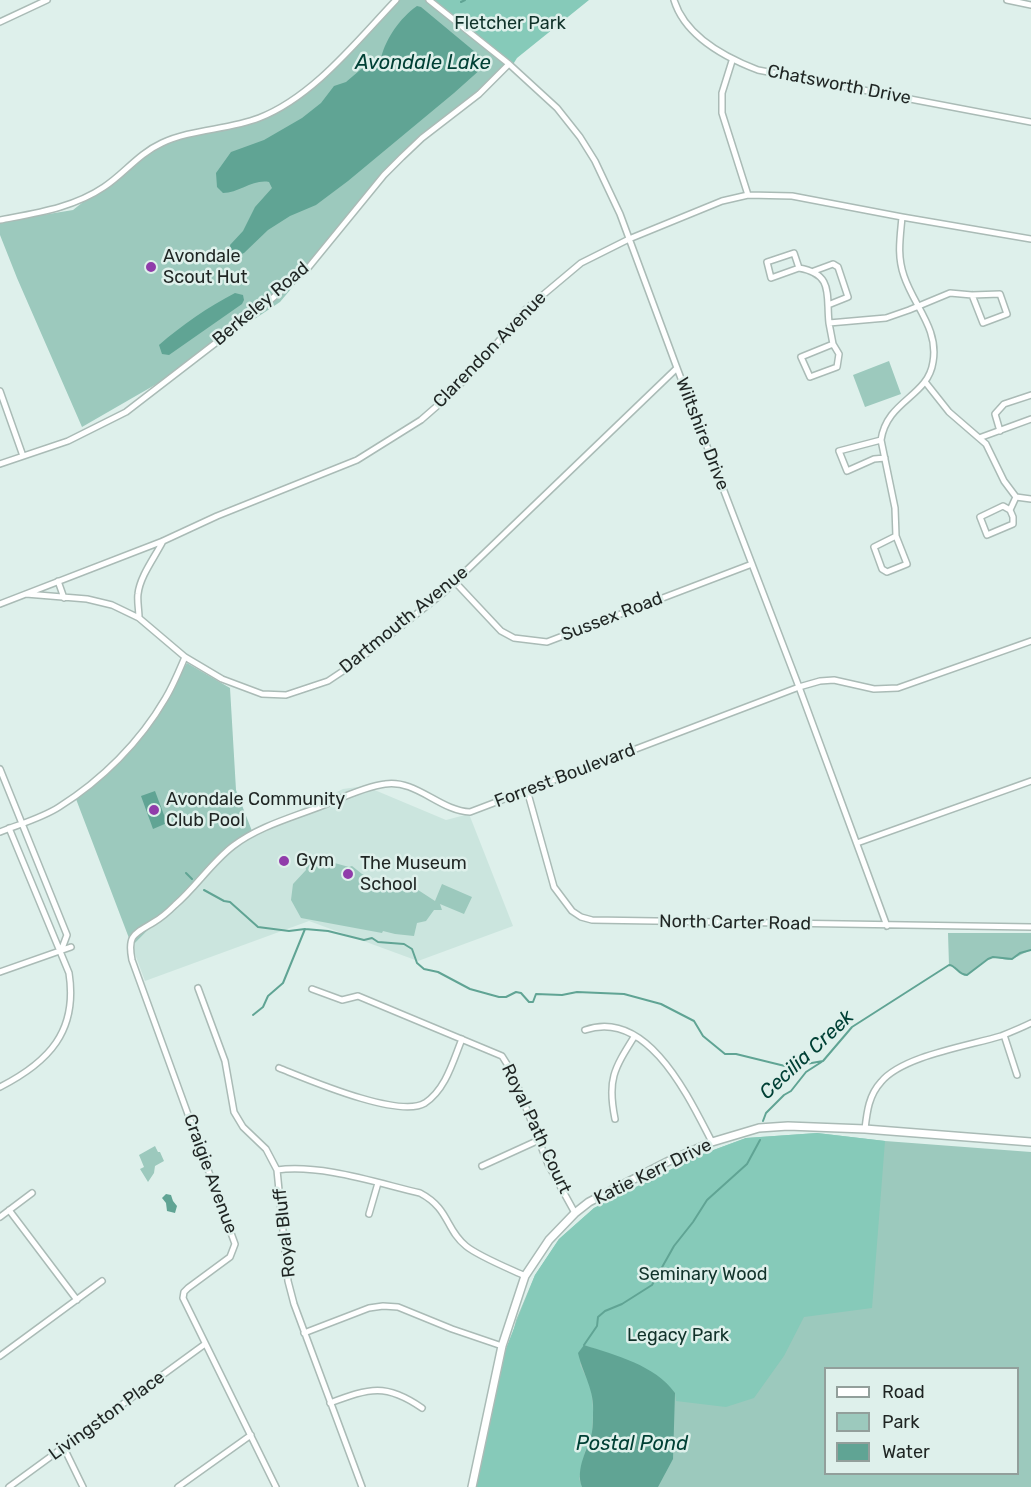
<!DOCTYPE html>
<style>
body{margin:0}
#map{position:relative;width:1031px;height:1487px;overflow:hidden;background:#def0eb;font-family:Rubik,sans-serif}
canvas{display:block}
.legend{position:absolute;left:824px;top:1367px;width:195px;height:108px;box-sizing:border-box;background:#def0eb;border:2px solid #929f9b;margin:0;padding:8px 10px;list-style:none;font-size:18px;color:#1f2523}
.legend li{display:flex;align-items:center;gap:12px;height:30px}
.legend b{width:30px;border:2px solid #929f9b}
</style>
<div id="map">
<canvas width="1031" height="1487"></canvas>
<ul class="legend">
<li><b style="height:8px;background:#fff"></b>Road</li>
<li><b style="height:16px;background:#9cc9bd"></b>Park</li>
<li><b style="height:16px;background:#60a494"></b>Water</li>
</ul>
</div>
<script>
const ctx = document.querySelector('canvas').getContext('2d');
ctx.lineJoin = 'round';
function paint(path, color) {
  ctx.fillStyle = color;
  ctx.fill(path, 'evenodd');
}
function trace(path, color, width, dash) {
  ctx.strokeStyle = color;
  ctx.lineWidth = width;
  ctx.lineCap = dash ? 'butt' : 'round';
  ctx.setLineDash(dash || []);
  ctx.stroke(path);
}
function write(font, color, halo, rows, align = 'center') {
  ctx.font = font + ' Rubik,sans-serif';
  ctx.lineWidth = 5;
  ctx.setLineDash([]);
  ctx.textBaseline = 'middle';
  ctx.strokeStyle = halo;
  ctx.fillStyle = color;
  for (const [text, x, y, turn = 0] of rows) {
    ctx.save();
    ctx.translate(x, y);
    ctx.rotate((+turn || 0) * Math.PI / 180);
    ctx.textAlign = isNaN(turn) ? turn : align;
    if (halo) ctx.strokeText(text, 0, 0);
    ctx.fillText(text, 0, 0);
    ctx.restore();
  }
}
paint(new Path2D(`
 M 365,786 L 446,820 L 469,814 L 513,926 L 418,961 L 309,921 L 145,981 L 132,946 L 238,839 L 343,789 Z`), '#cbe5de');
paint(new Path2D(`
 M 399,0 L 433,0 L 512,66 L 469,104 L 406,152 L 280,302 L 160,382 L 82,427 L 17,278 L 0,235 L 0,222 L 73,210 L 159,142 L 243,125 L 291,103 Z
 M 889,361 L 901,394 L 865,407 L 853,375 Z
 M 187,663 L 230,688 L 236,790 L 252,831 L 238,839 L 132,946 L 76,799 L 140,737 Z
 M 302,854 L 349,867 L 352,866 L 362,874 L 386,885 L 396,888 L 415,888 L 435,901 L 442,884 L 472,897 L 464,914 L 440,904 L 442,910 L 434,910 L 426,921 L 417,923 L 414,936 L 395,934 L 383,931 L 382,933 L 301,918 L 291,900 L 293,884 L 306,870 L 305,862 L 300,863 Z
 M 948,933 L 1031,933 L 1031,950 C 1024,952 1014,960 1008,960 C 1001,959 996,956 988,959 C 979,963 974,974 964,975 L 954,966 L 949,965 Z
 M 817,1133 L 885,1141 L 1031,1152 L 1031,1487 L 476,1487 L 516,1320 L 535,1275 L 559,1239 L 594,1208 L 700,1155 L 746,1138 ZM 826,1368 L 1018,1368 L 1018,1474 L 826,1474 Z
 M 155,1146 L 158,1152 L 160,1152 L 164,1161 L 155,1166 L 154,1173 L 148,1182 L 140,1169 L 144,1167 L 139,1155 Z`), '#9cc9bd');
paint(new Path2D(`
 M 433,0 L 589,0 L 517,58 L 512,66 Z
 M 817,1133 L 885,1141 L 872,1308 L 804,1317 L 784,1356 L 754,1398 L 726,1407 L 676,1401 L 675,1393 L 623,1359 L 584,1345 L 580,1365 L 591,1387 L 593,1411 L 592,1433 L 585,1451 L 579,1479 L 582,1487 L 476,1487 L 501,1361 L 535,1275 L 559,1239 L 594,1208 L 700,1155 L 746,1138 Z`), '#86cab9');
paint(new Path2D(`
 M 417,6 L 421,7 L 480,56 L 482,68 L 454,93 L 348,181 L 316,205 L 290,216 L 268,230 L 244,253 L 237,256 L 231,251 L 230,245 L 243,231 L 255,207 L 272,188 L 269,182 C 253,179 239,193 223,193 L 217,187 L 216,173 L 231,152 L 264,140 L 302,118 L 321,103 L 334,86 L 346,82 L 366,65 L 381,58 C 386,38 400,18 417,6 Z
 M 235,293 L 243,295 L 244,300 L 242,304 L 169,355 L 162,354 L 159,345 C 182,325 208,307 235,293 Z
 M 155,791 L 167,823 L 153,829 L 141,796 Z
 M 166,1194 L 171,1195 L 173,1201 L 177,1206 L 175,1213 L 167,1211 L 166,1203 L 162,1198 Z
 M 584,1345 C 615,1355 655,1365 675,1393 L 673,1459 L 658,1487 L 582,1487 C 575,1468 588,1450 592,1432 C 593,1426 593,1419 593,1413 C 595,1391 583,1374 578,1353 Z`), '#60a494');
trace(new Path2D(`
 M 461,2 L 465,0
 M 186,873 L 192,879
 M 204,890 L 224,901 L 230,902 L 258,927 L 289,931 L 305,929 L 328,931 L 364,940 L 372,938 L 378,942 L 404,944 L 412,949 L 417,963 L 424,969 L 438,972 L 470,989 L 499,997 L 506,997 L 516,992 L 521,993 L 529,1002 L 533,1002 L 536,994 L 562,995 L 577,992 L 624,994 L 661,1004 L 694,1021 L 703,1036 L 725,1054 L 736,1054 L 789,1067 L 823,1061
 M 253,1015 L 263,1007 L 268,996 L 283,983 L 305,929
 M 763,1121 L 766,1113 L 784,1095 L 791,1091 L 806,1072 L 823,1061 L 852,1027 L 949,965 C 956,965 958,975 967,975 L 988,959 L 993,957 L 1012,959 L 1020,953 L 1031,950
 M 584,1345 L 597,1326 L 598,1317 L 605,1311 L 622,1304 L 652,1285 L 674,1246 L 693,1222 L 707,1200 L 747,1164 L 760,1140`), '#60a494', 2);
const minor = new Path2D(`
 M 429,0 L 509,64 L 557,108 L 580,137 L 595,161 L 620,214 L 677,368 L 799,687 L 887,926
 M 674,0 C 685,36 724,57 758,70 L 1031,122
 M 1007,0 L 1031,5
 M 0,22 L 47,0
 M 732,61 L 722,93 L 722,113 L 748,195
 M 0,220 C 36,213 73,208 104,187 C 124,174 138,154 162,143 C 192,129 228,130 259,118 C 313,97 356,42 396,0
 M 799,268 L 771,278 L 767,262 L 794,253 L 799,268 C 834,274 826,295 829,323 L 886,318 L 909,310 L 950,293 L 972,295 L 1000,294 L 1007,314 L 983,323 L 972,295
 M 814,271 L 833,264 L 838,267 L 848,297 L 828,305
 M 829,323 L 833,344 L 801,357 L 810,377 L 837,367 L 839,354 L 833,344
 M 926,383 L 949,412 L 986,444 L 1004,481 L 1016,497 L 1010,510 L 1013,517 L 1013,524 L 987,535 L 980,517 L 1003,506 L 1010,510
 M 0,391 L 23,456
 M 1000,431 L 995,414 L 1004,404 L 1031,395
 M 979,438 L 1031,419
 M 881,440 L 839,451 L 847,471 L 874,459 L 885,458
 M 0,464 L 68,441 L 126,412 L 261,308 L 308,268 L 384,175 L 402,157 L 422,138 L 479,94 L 509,64
 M 1016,497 L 1031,499
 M 896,536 L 874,547 L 882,569 L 887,572 L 907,564 L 896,536 L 895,508 L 881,440 C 887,400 928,397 933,362 C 939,329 914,306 904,276 C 897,256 900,239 902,217
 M 163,541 C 155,557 140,576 138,594 C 137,601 139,610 139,618 L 185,657 L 222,679 L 262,694 L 286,695 L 328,681 L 352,665 L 443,593 L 677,368
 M 58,581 L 64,598
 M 455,582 L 501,631 L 514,638 L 547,642 L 752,564
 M 26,594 L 87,599 L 112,605 L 139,618
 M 0,604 L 163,541 L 217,516 L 357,460 L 421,420 L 452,393 L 486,356 L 525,310 L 581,263 L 629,239 L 722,201 L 748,195 L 792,196 L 902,217 L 1031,239
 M 0,769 L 67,935 L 61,951
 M 527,790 L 554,887 L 572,911 L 581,917 L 592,920 L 1031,927
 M 0,832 C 20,824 42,818 59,807 C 102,780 140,742 165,699 C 173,686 179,671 185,657
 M 857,843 L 1031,781
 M 0,972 L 71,947
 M 198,988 L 225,1061 L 234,1112 L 243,1127 L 266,1149 L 277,1170 L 288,1281 L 294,1304 L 362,1487
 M 312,989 L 342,1000 L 358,996 L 502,1056 L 512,1072 L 548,1164 L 575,1213
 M 585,1030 C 648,1008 689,1098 712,1142
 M 1004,1035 L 1017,1075
 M 279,1068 C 307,1079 399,1119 425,1103 C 446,1089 453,1061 462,1039
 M 0,1087 C 49,1062 78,1031 69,973 L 9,828
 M 615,1119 C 607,1080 614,1069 634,1037
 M 865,1129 C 867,1111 869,1095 881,1082 C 902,1056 968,1046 1001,1036 C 1011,1032 1021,1028 1031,1023
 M 482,1166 L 539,1140
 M 277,1170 C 321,1164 377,1183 420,1193 C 450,1209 445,1229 466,1246 C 478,1256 510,1269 525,1276
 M 9,1210 L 77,1300
 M 369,1214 L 378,1183
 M 0,1217 L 32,1193
 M 304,1333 L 369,1308 L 383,1306 L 398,1307 L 452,1329 L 502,1346
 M 0,1356 L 102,1281
 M 330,1403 C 370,1388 386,1383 422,1408
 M 64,1448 L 83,1487
 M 9,1487 L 205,1344
 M 178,1487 L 251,1435
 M 276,1487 L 183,1298 L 184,1292 L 188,1288 L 230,1257 L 235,1244 L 132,960 C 127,935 134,934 154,922 C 161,918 169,911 175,905 C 196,887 211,863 233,846 C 259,826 294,817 324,805 C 341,798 367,786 385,784 C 416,779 440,811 470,812 L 799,687 L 820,681 L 834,680 L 874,689 L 898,688 L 1031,641`);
const tertiary = new Path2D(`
 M 472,1487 L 502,1346 L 525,1276 L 549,1240 L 575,1213 L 589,1202 L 669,1161 L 712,1142 L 759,1128 L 788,1126 L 865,1129 L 1031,1142`);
trace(minor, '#aabbb6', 8);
trace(tertiary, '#aabbb6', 10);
trace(minor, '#fff', 5);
trace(tertiary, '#fff', 7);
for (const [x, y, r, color] of [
 [151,267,6,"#903caa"],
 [154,810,6,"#903caa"],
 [284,861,6,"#903caa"],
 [348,874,6,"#903caa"]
]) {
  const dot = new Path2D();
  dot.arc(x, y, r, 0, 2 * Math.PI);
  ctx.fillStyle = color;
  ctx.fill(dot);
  trace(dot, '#def0eb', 2);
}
write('18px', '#10322a', '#def0eb', [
 ["Fletcher Park",510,24],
 ["Seminary Wood",703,1275],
 ["Legacy Park",678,1336]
]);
write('18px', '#1f2523', '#def0eb', [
 ["Chatsworth Drive",839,85,11],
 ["Berkeley Road",261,304,-40],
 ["Clarendon Avenue",490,350,-46],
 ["Wiltshire Drive",702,434,69],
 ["Sussex Road",612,617,-21],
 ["Dartmouth Avenue",404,620,-39],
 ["Forrest Boulevard",565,776,-21],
 ["North Carter Road",735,923,1],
 ["Royal Path Court",536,1129,65],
 ["Katie Kerr Drive",653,1172,-26],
 ["Craigie Avenue",210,1174,70],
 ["Royal Bluff",285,1233,-96],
 ["Livingston Place",107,1416,-36]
]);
write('18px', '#1f2523', '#def0eb', [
 ["Avondale",163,257],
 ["Scout Hut",163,278],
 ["Avondale Community",166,800],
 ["Club Pool",166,821],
 ["Gym",296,861],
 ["The Museum",360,864],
 ["School",360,885]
], 'left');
write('italic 20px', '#004035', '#def0eb', [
 ["Avondale Lake",423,63],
 ["Cecilia Creek",807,1055,-43],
 ["Postal Pond",632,1444]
]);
</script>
